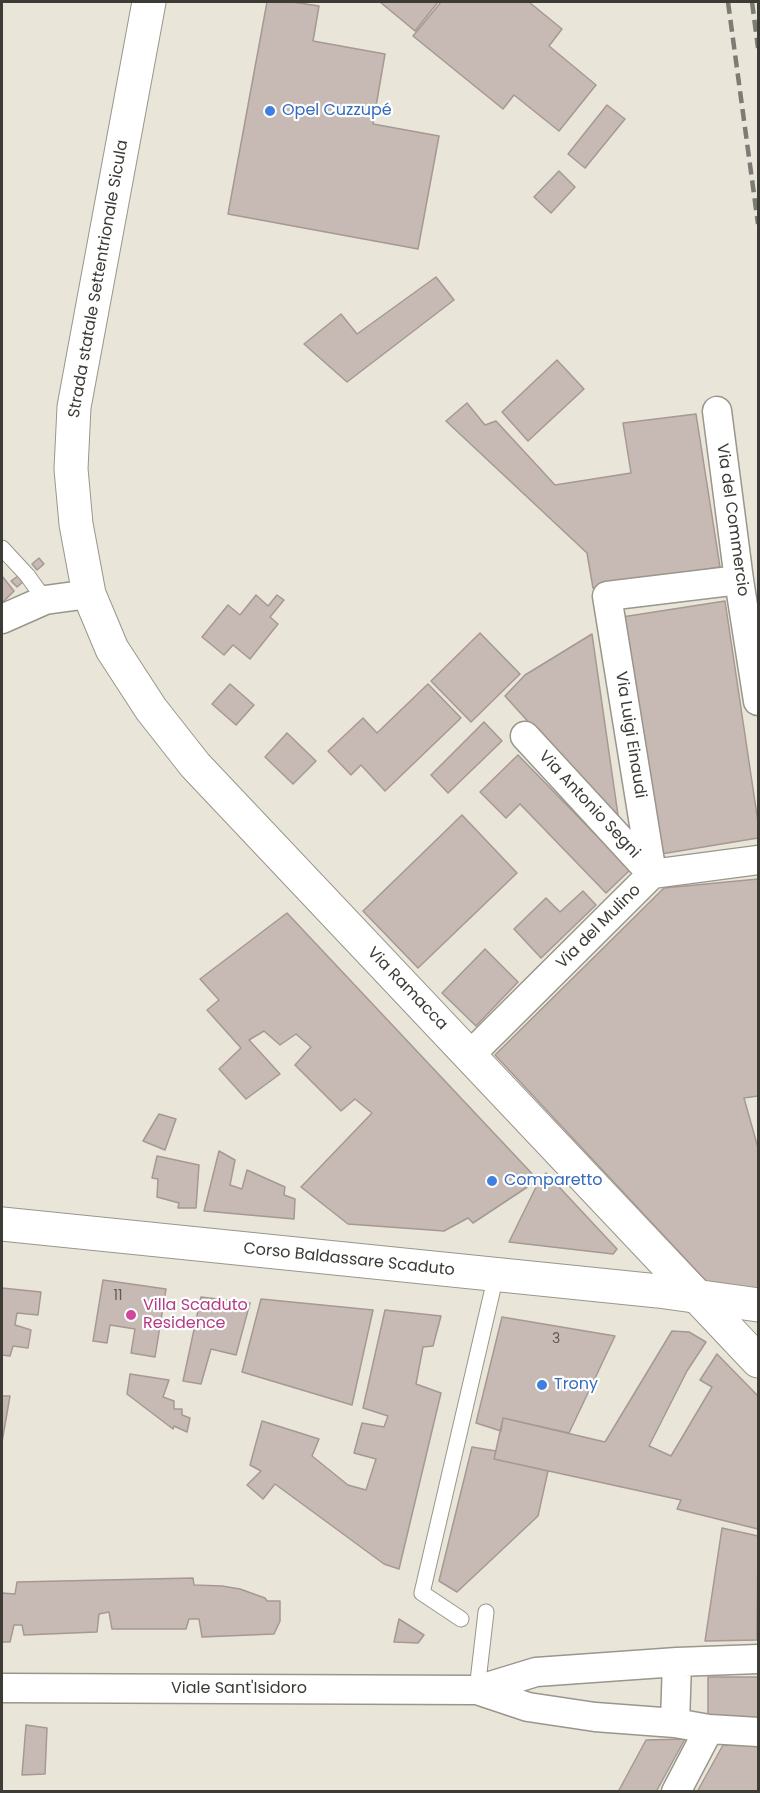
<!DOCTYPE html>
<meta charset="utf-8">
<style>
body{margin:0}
#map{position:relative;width:760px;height:1793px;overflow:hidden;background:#e9e6d9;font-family:Poppins,sans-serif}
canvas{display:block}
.frame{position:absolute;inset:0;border:3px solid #3c3b36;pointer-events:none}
</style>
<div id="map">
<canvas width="760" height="1793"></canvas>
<div class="frame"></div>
</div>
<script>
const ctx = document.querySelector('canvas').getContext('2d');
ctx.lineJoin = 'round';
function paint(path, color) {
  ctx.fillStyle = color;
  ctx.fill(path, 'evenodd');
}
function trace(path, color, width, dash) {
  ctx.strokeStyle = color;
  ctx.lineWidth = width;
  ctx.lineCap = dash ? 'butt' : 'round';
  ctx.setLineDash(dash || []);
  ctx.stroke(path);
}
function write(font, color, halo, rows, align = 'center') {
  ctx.font = font + ' Poppins,sans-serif';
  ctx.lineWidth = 4.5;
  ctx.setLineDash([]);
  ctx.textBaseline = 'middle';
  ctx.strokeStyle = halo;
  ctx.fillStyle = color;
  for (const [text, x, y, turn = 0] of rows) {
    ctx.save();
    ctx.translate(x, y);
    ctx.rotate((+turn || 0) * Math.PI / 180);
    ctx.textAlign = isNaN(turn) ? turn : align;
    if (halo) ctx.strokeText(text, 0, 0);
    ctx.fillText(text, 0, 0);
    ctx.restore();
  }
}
const building = new Path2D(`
 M 267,2 L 293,2 L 319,6 L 313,41 L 385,54 L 373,124 L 439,136 L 418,249 L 228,214 Z
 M 380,2 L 438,2 L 415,31 Z
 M 441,2 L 529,2 L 562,29 L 549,46 L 596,85 L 559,131 L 514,95 L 503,109 L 413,36 Z
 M 607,105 L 625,119 L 585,168 L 568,154 Z
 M 559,171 L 575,187 L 551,213 L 534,197 Z
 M 436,277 L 454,300 L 347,382 L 304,344 L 341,314 L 357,334 Z
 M 557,360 L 584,389 L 528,441 L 502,412 Z
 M 467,403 L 485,425 L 496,421 L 555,485 L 631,473 L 623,423 L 696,414 L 720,567 L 593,588 L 587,553 L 446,421 Z
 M 39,558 L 44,564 L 37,570 L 32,564 Z
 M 2,576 L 14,591 L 2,603 Z
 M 18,576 L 23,582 L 17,587 L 11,581 Z
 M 256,595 L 268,606 L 277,595 L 284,600 L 270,617 L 278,624 L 250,659 L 233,645 L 224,655 L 202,637 L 228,605 L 240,615 Z
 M 725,601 L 758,822 L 758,838 L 661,854 L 622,617 Z
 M 480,633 L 520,674 L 471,722 L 431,681 Z
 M 592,634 L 619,822 L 505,696 L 525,675 Z
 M 230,684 L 254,705 L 236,725 L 212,704 Z
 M 428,684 L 461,718 L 385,791 L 361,765 L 351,775 L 328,751 L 363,718 L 377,733 Z
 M 484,722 L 502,741 L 448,793 L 431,775 Z
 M 287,733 L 316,761 L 293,784 L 265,757 Z
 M 518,755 L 630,870 L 606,893 L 520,804 L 506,818 L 480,792 Z
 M 462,815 L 517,873 L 418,968 L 363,911 Z
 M 758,879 L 758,1096 L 744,1098 L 758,1148 L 758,1291 L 709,1284 L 495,1055 L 664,888 Z
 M 583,891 L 596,905 L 541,958 L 514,929 L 546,898 L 560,912 Z
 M 287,913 L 538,1180 L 473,1223 L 468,1218 L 444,1231 L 348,1224 L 301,1187 L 372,1113 L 355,1099 L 341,1111 L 295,1065 L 311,1047 L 296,1034 L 280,1045 L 264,1031 L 249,1040 L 280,1074 L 246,1099 L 219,1069 L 241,1048 L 207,1010 L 219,1000 L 200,979 Z
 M 485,949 L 518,982 L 476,1026 L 442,993 Z
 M 159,1114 L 176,1119 L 165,1150 L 143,1141 Z
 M 219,1151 L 235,1160 L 230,1185 L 242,1189 L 247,1170 L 285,1187 L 284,1195 L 295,1199 L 294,1219 L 204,1211 Z
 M 157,1156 L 199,1165 L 196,1208 L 178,1208 L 179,1203 L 157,1197 L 158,1179 L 152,1178 Z
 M 546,1173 L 617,1249 L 613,1254 L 509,1242 L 538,1183 Z
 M 103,1280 L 166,1289 L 155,1357 L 131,1353 L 135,1329 L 110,1325 L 107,1343 L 93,1341 Z
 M 2,1288 L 41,1292 L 38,1315 L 17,1313 L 15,1325 L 31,1330 L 28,1348 L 13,1346 L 10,1356 L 2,1355 Z
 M 201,1297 L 250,1303 L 236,1355 L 211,1349 L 201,1384 L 183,1381 Z
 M 261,1299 L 373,1310 L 352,1405 L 242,1372 Z
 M 385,1310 L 441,1316 L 433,1346 L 423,1347 L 416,1384 L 441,1393 L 399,1569 L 384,1564 L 275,1484 L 263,1499 L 247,1485 L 261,1471 L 250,1465 L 262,1421 L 319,1439 L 312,1456 L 348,1485 L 366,1490 L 376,1459 L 354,1453 L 362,1423 L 384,1427 L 388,1416 L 363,1408 Z
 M 502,1317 L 615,1336 L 569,1433 L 503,1418 L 501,1431 L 476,1423 Z
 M 672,1331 L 689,1332 L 706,1342 L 687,1371 L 649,1446 L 671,1456 L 712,1387 L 700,1380 L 717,1354 L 758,1396 L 758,1529 L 677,1509 L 681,1500 L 494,1459 L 503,1418 L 605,1442 Z
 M 130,1374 L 169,1380 L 163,1397 L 174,1401 L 174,1409 L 182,1409 L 182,1415 L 190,1418 L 187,1432 L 174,1426 L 173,1429 L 127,1394 Z
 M 2,1396 L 10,1396 L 2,1442 Z
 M 472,1447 L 496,1451 L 494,1459 L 548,1471 L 538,1516 L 457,1592 L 439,1581 Z
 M 722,1528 L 758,1536 L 757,1640 L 705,1641 Z
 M 193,1578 L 194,1585 L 222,1586 L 240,1589 L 265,1598 L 267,1601 L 280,1601 L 280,1621 L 274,1634 L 202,1637 L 199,1619 L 189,1619 L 186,1629 L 112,1629 L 109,1612 L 99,1614 L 97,1632 L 24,1635 L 22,1625 L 14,1625 L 10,1642 L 2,1642 L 2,1593 L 15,1594 L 17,1582 Z
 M 399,1619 L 424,1635 L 418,1643 L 394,1642 Z
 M 708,1677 L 758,1677 L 758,1722 L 708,1718 Z
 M 26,1725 L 47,1728 L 45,1774 L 22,1775 Z
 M 685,1739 L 656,1792 L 618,1792 L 646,1740 Z
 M 723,1745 L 758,1745 L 758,1792 L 697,1792 Z`);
paint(building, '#c7b9b4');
trace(building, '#a69893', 1.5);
const service = new Path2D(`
 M 2,548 L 27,575 L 45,600
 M 461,1619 L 422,1593 L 496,1275
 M 477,1690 L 486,1612`);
const minor = new Path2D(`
 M 717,411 L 739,580 L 758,701
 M 2,619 L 45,600 L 89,594
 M 525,736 L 652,874
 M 652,874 L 607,596 L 739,580
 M 470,1055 L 652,874 L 758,860
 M 2,1688 L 477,1690 L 536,1672 L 677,1662 L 758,1659
 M 477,1690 L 528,1707 L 595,1717 L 675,1723 L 709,1729 L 758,1732
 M 675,1723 L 677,1662
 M 676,1792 L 709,1729`);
const tertiary = new Path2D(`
 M 2,1224 L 658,1291 L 758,1305`);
const secondary = new Path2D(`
 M 149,2 L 74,407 L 71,469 L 76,524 L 89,594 L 112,649 L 151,709 L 195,765 L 758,1361`);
trace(service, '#99968a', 17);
trace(minor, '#99968a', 31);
trace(tertiary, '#99968a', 35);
trace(secondary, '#99968a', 35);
trace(service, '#fff', 15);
trace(minor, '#fff', 28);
trace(tertiary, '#fff', 33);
trace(secondary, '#fff', 33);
trace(new Path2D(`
 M 728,2 L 758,224
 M 752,2 L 758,48`), '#7d7c74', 4.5, [12, 6]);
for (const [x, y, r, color] of [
 [270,111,6,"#3f7fe0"],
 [492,1181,6,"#3f7fe0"],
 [131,1315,6,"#d1479c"],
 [542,1385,6,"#3f7fe0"]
]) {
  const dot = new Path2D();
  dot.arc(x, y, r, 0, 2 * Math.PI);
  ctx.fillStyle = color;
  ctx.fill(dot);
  trace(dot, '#fff', 2);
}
write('14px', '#5f5a56', null, [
 ["11",118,1296],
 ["3",556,1339]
]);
write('16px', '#366cbe', '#fff', [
 ["Opel Cuzzupé",282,111],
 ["Comparetto",504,1181],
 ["Trony",554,1385]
], 'left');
write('16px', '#3c3b36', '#fff', [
 ["Strada statale Settentrionale Sicula",99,279,-80],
 ["Via del Commercio",732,520,82],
 ["Via Luigi Einaudi",630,735,81],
 ["Via Antonio Segni",589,805,47],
 ["Via del Mulino",599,927,-45],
 ["Via Ramacca",407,989,46],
 ["Corso Baldassare Scaduto",349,1260,6],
 ["Viale Sant'Isidoro",239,1689]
]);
write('16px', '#b23c85', '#fff', [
 ["Villa Scaduto",143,1306],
 ["Residence",143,1324]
], 'left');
</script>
